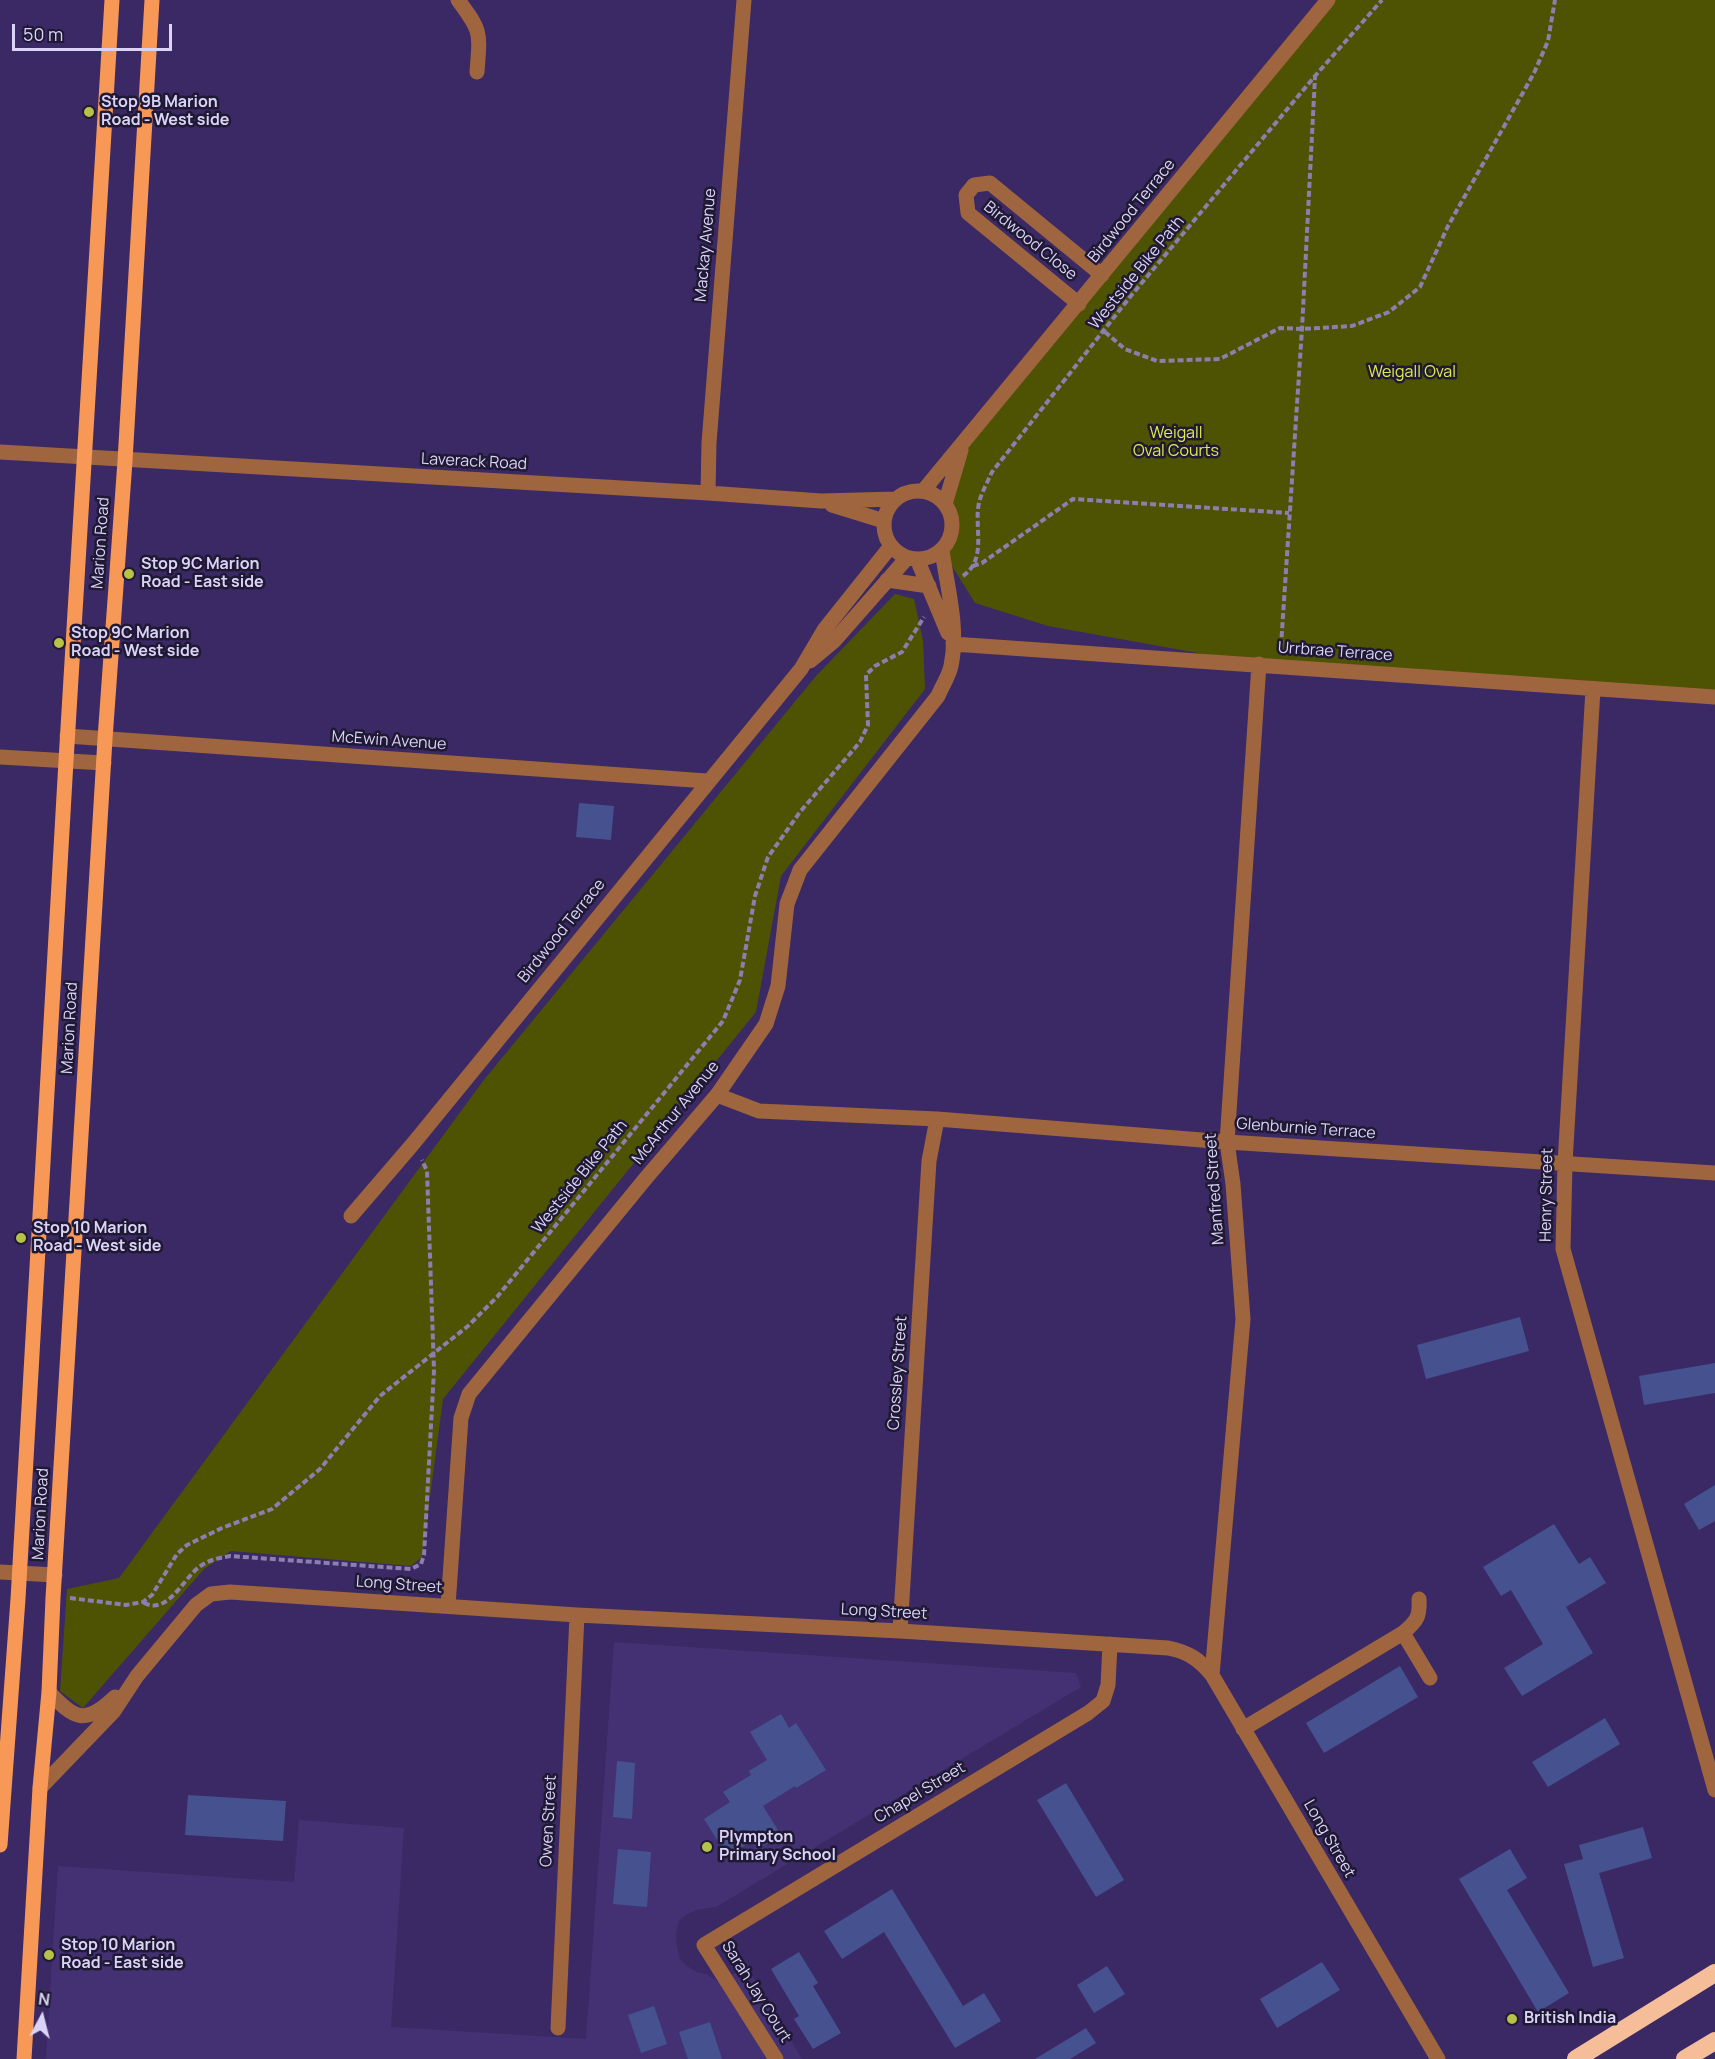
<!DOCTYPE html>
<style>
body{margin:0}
#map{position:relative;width:1715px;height:2059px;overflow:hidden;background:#3a2964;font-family:Manrope,sans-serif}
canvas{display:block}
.north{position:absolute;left:12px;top:1987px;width:60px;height:60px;-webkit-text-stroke:4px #1f1933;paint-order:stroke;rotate:7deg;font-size:16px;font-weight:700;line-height:24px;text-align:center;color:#dad3f7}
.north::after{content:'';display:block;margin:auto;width:21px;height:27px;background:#dad3f7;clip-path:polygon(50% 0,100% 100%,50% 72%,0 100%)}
.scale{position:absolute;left:12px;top:24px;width:160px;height:27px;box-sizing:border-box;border:3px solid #dad3f7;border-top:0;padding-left:8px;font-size:18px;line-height:21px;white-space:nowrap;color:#dad3f7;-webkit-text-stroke:4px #1f1933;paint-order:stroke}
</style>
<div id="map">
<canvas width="1715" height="2059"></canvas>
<div class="north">N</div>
<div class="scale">50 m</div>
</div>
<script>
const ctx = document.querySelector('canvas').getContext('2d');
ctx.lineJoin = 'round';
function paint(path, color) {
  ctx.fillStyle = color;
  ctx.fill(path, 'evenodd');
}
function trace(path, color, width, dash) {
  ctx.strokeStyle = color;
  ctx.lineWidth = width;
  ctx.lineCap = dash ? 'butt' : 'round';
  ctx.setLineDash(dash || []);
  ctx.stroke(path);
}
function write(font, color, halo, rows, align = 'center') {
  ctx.font = font + ' Manrope,sans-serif';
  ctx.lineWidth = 5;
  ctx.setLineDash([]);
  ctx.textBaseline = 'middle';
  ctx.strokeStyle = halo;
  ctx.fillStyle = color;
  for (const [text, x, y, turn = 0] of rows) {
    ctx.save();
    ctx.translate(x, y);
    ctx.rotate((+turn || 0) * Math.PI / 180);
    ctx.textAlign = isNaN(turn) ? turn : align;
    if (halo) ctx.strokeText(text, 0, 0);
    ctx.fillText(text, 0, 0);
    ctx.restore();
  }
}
paint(new Path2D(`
 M 614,1642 L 1076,1673 L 1081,1687 L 716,1907 L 696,1910 L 686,1915 L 679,1921 L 676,1934 L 677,1948 L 680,1959 L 687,1966 L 697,1972 L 708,1975 L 718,1982 L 747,1967 L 802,2059 L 46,2059 L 58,1866 L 294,1882 L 299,1820 L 404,1828 L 391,2027 L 586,2039 Z`), '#443174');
paint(new Path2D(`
 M 1328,0 L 1715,0 L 1715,695 L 1259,664 L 1048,626 L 975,603 L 942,550 C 952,530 955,525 945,504 L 963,444 Z
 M 895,594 L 914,599 L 923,640 L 925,689 L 781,876 L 756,1012 L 443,1399 L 422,1557 L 411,1566 L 231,1551 L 204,1569 L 83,1708 L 60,1691 L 67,1589 L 119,1578 L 483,1081 L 816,676 Z`), '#4e5303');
paint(new Path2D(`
 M 579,803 L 614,806 L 611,840 L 576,837 Z
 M 1520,1317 L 1529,1351 L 1426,1379 L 1417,1345 Z
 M 1715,1363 L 1715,1393 L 1644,1405 L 1639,1376 Z
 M 1715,1485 L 1715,1521 L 1699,1530 L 1684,1504 Z
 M 1554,1524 L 1579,1564 L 1590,1557 L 1606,1583 L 1566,1607 L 1593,1653 L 1522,1696 L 1504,1668 L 1543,1644 L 1511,1590 L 1501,1596 L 1483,1567 Z
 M 1400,1666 L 1418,1697 L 1324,1753 L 1306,1723 Z
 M 781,1714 L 789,1728 L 796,1723 L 826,1770 L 796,1788 L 795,1786 L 763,1806 L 781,1835 L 757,1850 L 752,1841 L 727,1856 L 704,1819 L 730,1802 L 723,1792 L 751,1775 L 749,1771 L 767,1760 L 750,1732 Z
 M 1605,1718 L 1620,1744 L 1548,1787 L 1532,1762 Z
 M 617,1761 L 635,1763 L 632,1819 L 613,1817 Z
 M 1066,1783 L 1124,1880 L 1096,1897 L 1037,1800 Z
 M 188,1795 L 286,1801 L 283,1841 L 185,1835 Z
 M 1643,1827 L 1652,1858 L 1599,1873 L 1624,1958 L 1593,1967 L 1564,1864 L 1583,1859 L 1579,1845 Z
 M 618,1849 L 651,1852 L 647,1907 L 613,1904 Z
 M 1510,1849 L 1527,1878 L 1507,1890 L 1569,1993 L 1538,2012 L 1459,1879 Z
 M 892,1889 L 963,2006 L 984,1993 L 1001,2021 L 955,2048 L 884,1932 L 842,1959 L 824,1931 Z
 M 799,1952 L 818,1983 L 813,1986 L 841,2033 L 813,2049 L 794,2019 L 799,2016 L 771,1969 Z
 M 1322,1962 L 1340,1990 L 1277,2028 L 1260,1999 Z
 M 1107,1966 L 1125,1994 L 1094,2013 L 1077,1985 Z
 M 654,2006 L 667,2044 L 641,2053 L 628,2015 Z
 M 710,2022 L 722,2059 L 688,2059 L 679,2032 Z
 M 1086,2028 L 1096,2043 L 1070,2059 L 1035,2059 Z`), '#46528f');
trace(new Path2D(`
 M 1105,332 L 1125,349 L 1157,361 L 1220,359 L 1280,328 L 1302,329 L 1352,326 L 1389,312 L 1420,287 L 1448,226 L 1534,73 L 1548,41 L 1555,0
 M 973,566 L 982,563 L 1073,499 L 1289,513
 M 963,576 C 989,558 972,524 980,499 C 983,490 988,481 992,472 L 1130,297 L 1315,76 L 1382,0
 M 1281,646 L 1302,329 L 1315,77
 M 70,1598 L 126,1605 L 143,1602 L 152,1595 L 177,1554 L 187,1545 L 222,1528 L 272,1509 L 320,1469 L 380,1396 L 468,1326 L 497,1297 L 723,1021 L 740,980 L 755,896 L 768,857 L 800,812 L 860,742 L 868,725 L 866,675 L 875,666 L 902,652 L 924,617
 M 144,1603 C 168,1615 183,1579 199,1567 C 208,1560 219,1558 230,1556 L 411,1569 L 421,1564 L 424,1555 L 434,1370 L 427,1171 L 422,1160`), '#8b7faf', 4, [6, 3]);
trace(new Path2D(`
 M 458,0 C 482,32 480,32 477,72
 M 1079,304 L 968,213 L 966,195 L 974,185 L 990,183 L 1102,275
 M 0,452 L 708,493 L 821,501 L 896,499
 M 923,491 L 1328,0
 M884 525a34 34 0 1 1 68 0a34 34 0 1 1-68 0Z
 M 708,493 L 709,443 L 744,0
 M 945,504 L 961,450
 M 832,505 L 884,521
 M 917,559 L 948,633
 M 887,580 L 929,586
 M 953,644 L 1715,697
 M 810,661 L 834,641 L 907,558
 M 1593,689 L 1565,1163 L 1563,1249 L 1715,1790
 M 67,736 L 707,781
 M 0,757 L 104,763
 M 717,1095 L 759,1111 L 937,1119 L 1227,1142 L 1715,1173
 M 351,1216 L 412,1145 L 801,669 L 824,630 L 891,546
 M 0,1572 L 55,1575
 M 448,1606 L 461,1418 L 469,1394 L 646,1178 L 717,1095 L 766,1024 L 778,986 L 787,904 L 800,870 L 938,696 C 942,686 949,676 951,666 C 959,628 947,587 942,550
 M 900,1631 L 929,1161 L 937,1119
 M 1403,1633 C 1417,1621 1420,1617 1419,1599
 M 1212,1675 L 1243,1319 L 1233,1184 L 1227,1142 L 1259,664
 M 49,1692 C 74,1719 85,1726 115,1697
 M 1243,1729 L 1403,1633 L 1430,1678
 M 40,1788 L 114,1711 L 137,1676 L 196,1605 L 211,1594 L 230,1592 L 577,1615 L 900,1631 L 1168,1648 C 1188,1652 1199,1659 1212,1675 L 1438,2059
 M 558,2028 L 577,1615
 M 776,2059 L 704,1945 L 1088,1713 L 1103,1701 L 1108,1685 L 1110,1644`), '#9f653e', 15);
trace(new Path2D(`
 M 0,1845 L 18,1599 L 66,761 L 112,0
 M 24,2059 L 40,1788 L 49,1692 L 53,1598 L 105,739 L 125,461 L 152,0`), '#f79856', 15);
trace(new Path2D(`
 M 1576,2059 L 1715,1973
 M 1685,2059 L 1715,2041`), '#f6bd99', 18);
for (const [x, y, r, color] of [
 [89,112,6,"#b7c148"],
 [129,574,6,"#b7c148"],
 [59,643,6,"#b7c148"],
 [21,1238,6,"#b7c148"],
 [707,1847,6,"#b7c148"],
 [49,1955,6,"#b7c148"],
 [1512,2019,6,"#b7c148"]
]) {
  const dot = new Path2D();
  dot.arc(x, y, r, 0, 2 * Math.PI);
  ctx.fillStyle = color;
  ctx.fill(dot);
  trace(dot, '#1f1933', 2);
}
write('bold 16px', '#dad3f7', '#1f1933', [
 ["Stop 9B Marion",101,103],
 ["Road - West side",101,121],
 ["Stop 9C Marion",141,565],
 ["Road - East side",141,583],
 ["Stop 9C Marion",71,634],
 ["Road - West side",71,652],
 ["Stop 10 Marion",33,1229],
 ["Road - West side",33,1247],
 ["Plympton",719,1838],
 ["Primary School",719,1856],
 ["Stop 10 Marion",61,1946],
 ["Road - East side",61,1964],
 ["British India",1524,2019]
], 'left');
write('16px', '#dad3f7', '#1f1933', [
 ["Birdwood Terrace",1132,211,-51],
 ["Birdwood Close",1030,241,39],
 ["Mackay Avenue",706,245,-85],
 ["Westside Bike Path",1137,273,-51],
 ["Laverack Road",474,462,3],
 ["Marion Road",101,543,-86],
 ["Urrbrae Terrace",1335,652,4],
 ["McEwin Avenue",389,741,4],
 ["Birdwood Terrace",562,931,-51],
 ["Marion Road",70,1028,-87],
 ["McArthur Avenue",676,1113,-51],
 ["Glenburnie Terrace",1306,1129,4],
 ["Westside Bike Path",580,1177,-51],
 ["Manfred Street",1215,1189,-94],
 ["Henry Street",1547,1195,-89],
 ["Crossley Street",898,1373,-86],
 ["Marion Road",41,1514,-87],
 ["Long Street",399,1585,4],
 ["Long Street",884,1612,3],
 ["Chapel Street",920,1793,-31],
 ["Owen Street",549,1821,-87],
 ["Long Street",1329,1839,60],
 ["Sarah Jay Court",756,1992,58]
]);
write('16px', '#dfeb4d', '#1f1933', [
 ["Weigall Oval",1412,373],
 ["Weigall",1176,434],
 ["Oval Courts",1176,452]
]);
</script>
